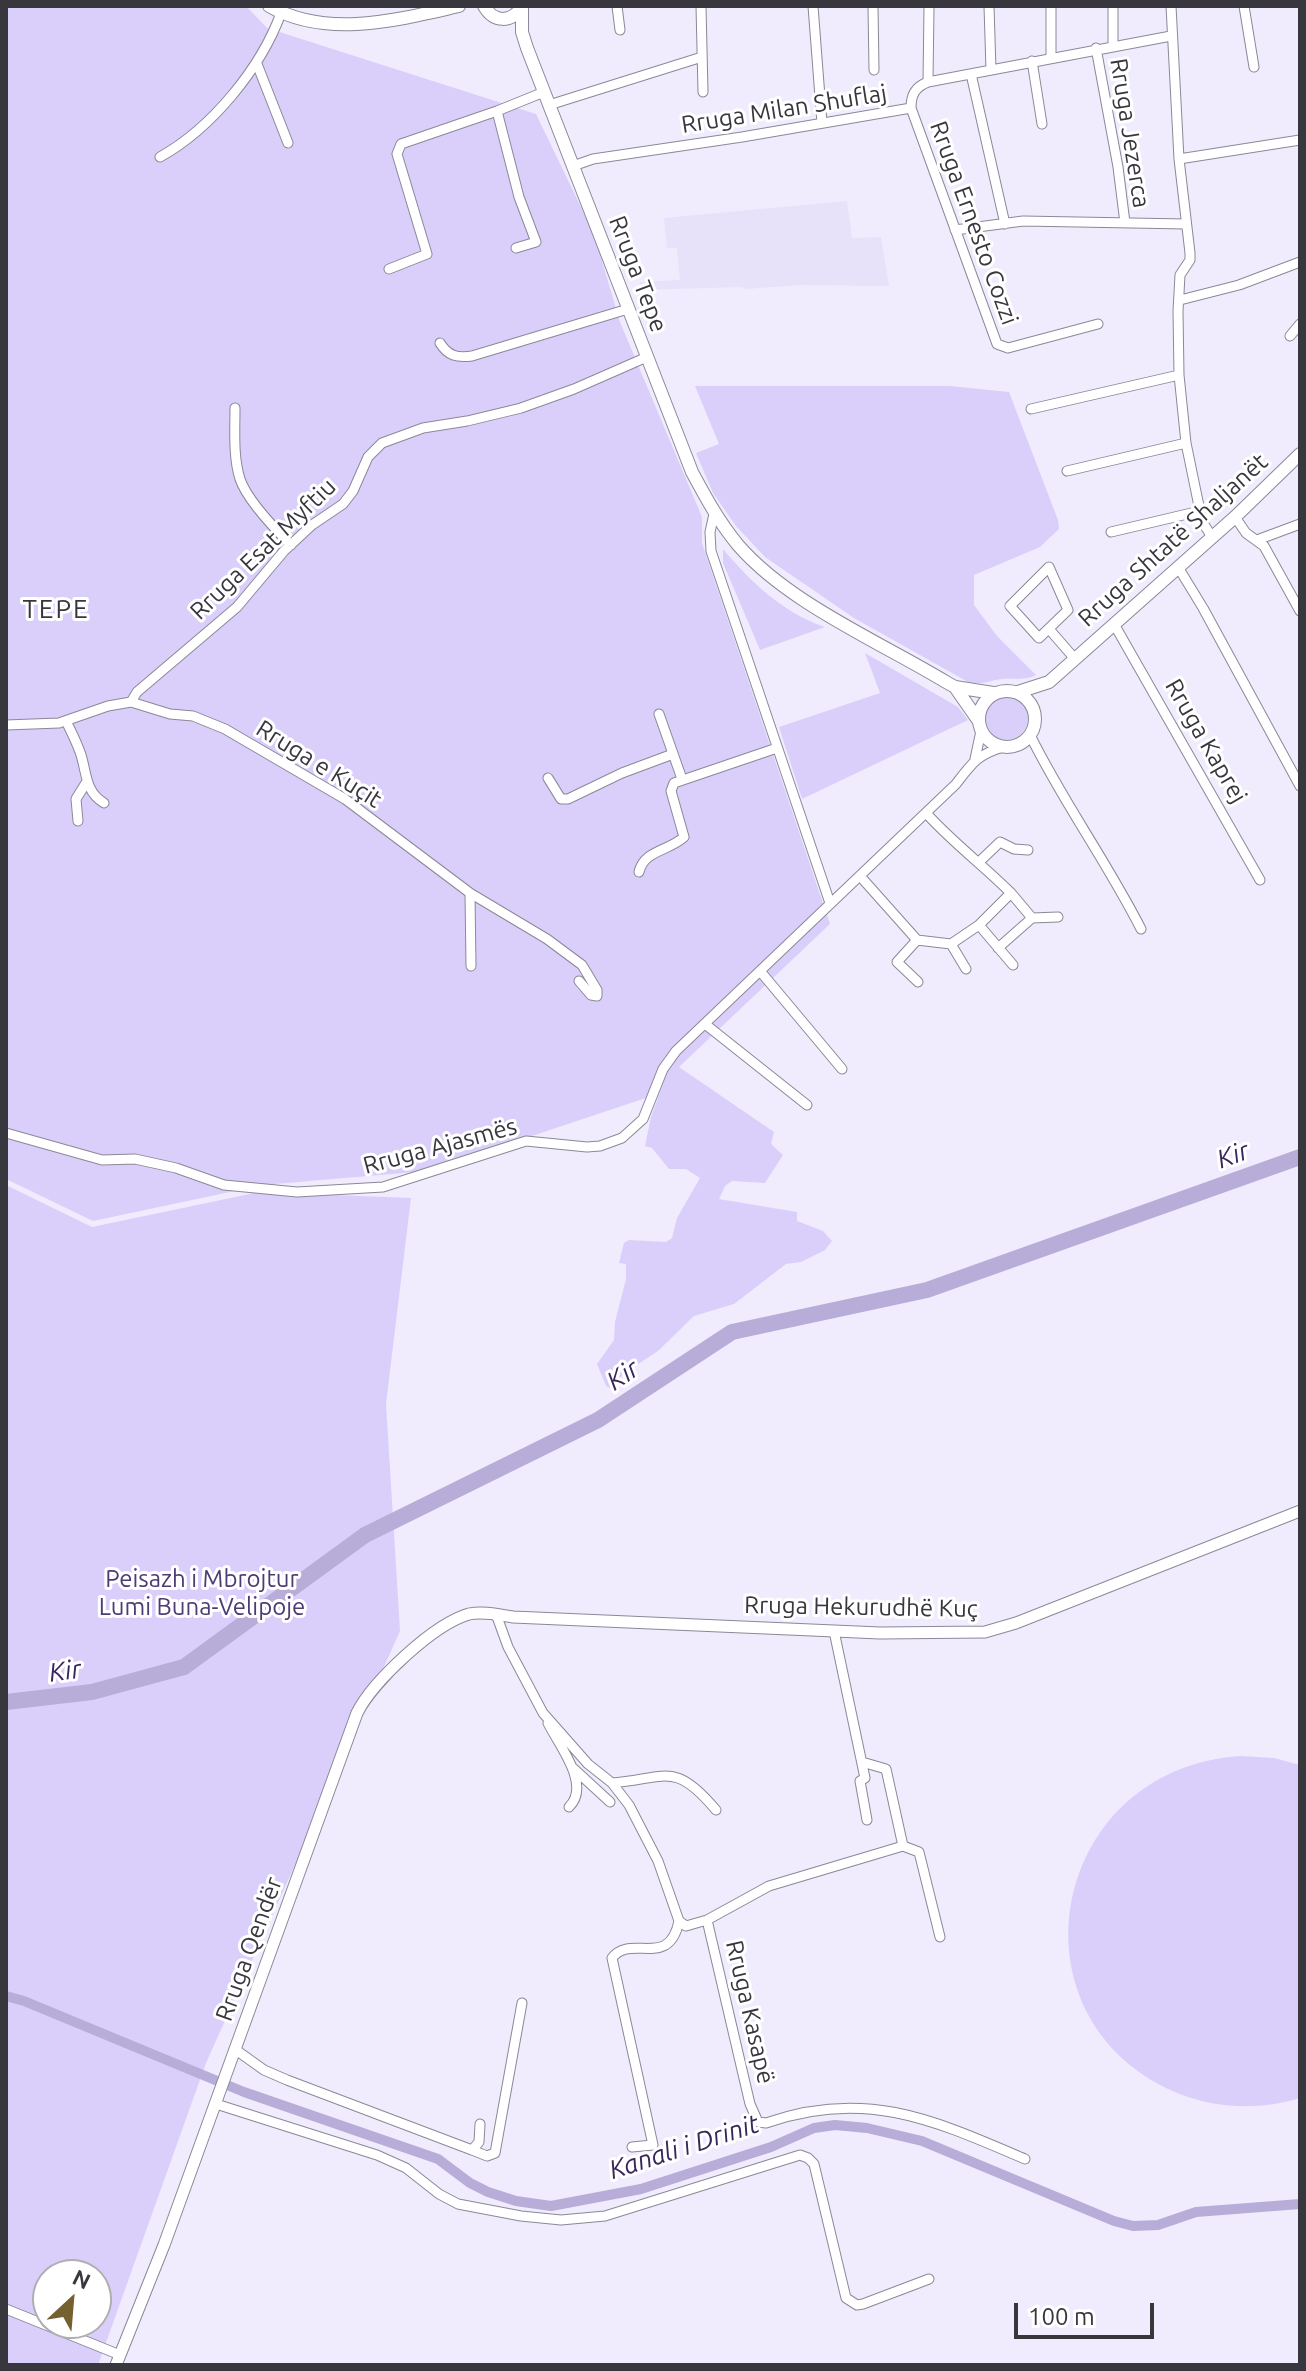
<!DOCTYPE html>
<meta charset="utf-8">
<style>
body{margin:0}
#map{position:relative;width:1306px;height:2371px;overflow:hidden;background:#f0ecfd;font-family:Ubuntu,sans-serif}
canvas{display:block}
.frame{position:absolute;inset:0;border:8px solid #38373e;pointer-events:none}
.north{position:absolute;left:32px;top:2259px;width:80px;height:80px;box-sizing:border-box;background:#fff;border:2px solid #afafb2;border-radius:50%;rotate:26deg;font-size:22px;font-weight:700;line-height:32px;text-align:center;color:#38373e}
.north::after{content:'';display:block;margin:auto;width:28px;height:36px;background:#756030;clip-path:polygon(50% 0,100% 100%,50% 72%,0 100%)}
.scale{position:absolute;left:1014px;top:2303px;width:140px;height:36px;box-sizing:border-box;border:4px solid #38373e;border-top:0;padding-left:10px;font-size:24px;line-height:28px;white-space:nowrap;color:#38373e;-webkit-text-stroke:6px #fff;paint-order:stroke}
</style>
<div id="map">
<canvas width="1306" height="2371"></canvas>
<div class="frame"></div>
<div class="north">N</div>
<div class="scale">100 m</div>
</div>
<script>
const ctx = document.querySelector('canvas').getContext('2d');
ctx.lineJoin = 'round';
function paint(path, color) {
  ctx.fillStyle = color;
  ctx.fill(path, 'evenodd');
}
function trace(path, color, width, dash) {
  ctx.strokeStyle = color;
  ctx.lineWidth = width;
  ctx.lineCap = dash ? 'butt' : 'round';
  ctx.setLineDash(dash || []);
  ctx.stroke(path);
}
function write(font, color, halo, rows, align = 'center') {
  ctx.font = font + ' Ubuntu,sans-serif';
  ctx.lineWidth = 6;
  ctx.setLineDash([]);
  ctx.textBaseline = 'middle';
  ctx.strokeStyle = halo;
  ctx.fillStyle = color;
  for (const [text, x, y, turn = 0] of rows) {
    ctx.save();
    ctx.translate(x, y);
    ctx.rotate((+turn || 0) * Math.PI / 180);
    ctx.textAlign = isNaN(turn) ? turn : align;
    if (halo) ctx.strokeText(text, 0, 0);
    ctx.fillText(text, 0, 0);
    ctx.restore();
  }
}
paint(new Path2D(`
 M 847,201 L 852,238 L 881,237 L 889,286 L 800,285 L 746,289 L 741,287 L 641,290 L 640,282 L 680,280 L 677,248 L 667,248 L 664,218 Z`), '#e7e1fa');
paint(new Path2D(`
 M 6,6 L 246,6 L 267,28 L 536,114 L 594,234 L 620,322 L 702,517 L 702,543 L 830,924 L 679,1067 L 774,1132 L 771,1144 L 783,1155 L 765,1183 L 732,1181 L 725,1186 L 719,1199 L 797,1212 L 797,1221 L 823,1231 L 832,1241 L 825,1250 L 801,1262 L 786,1264 L 734,1304 L 694,1316 L 658,1351 L 626,1372 L 610,1388 L 606,1386 L 597,1364 L 614,1340 L 615,1322 L 626,1279 L 626,1264 L 619,1263 L 624,1243 L 629,1240 L 666,1242 L 672,1238 L 677,1218 L 700,1178 L 686,1169 L 669,1169 L 652,1148 L 645,1146 L 651,1117 L 664,1081 L 646,1098 L 427,1171 L 263,1185 L 93,1221 L 6,1179 Z
 M 695,386 L 950,386 L 1009,392 L 1058,520 L 1059,529 L 1040,547 L 974,575 L 974,605 L 997,636 L 1036,675 C 1024,681 1015,678 1002,679 C 990,680 981,686 968,682 L 854,618 L 765,557 L 736,526 L 713,493 L 696,453 L 719,444 Z
 M 723,549 C 751,582 783,613 825,627 L 760,650 L 723,563 Z
 M 865,653 L 958,707 L 968,720 L 802,799 L 779,727 L 880,693 Z
 M984 718a22 22 0 1 1 44 0a22 22 0 1 1-44 0Z
 M 6,1185 L 92,1227 L 259,1192 L 411,1198 L 386,1404 L 400,1631 L 206,2063 L 98,2365 L 6,2365 ZM 48,2275 L 96,2275 L 96,2323 L 48,2323 Z
 M 1241,1756 L 1274,1758 L 1300,1765 L 1300,2098 C 1261,2110 1218,2109 1180,2094 C 1002,2022 1048,1768 1241,1756 Z`), '#dacffb');
trace(new Path2D(`
 M 6,1996 L 24,2001 L 244,2092 L 438,2159 L 470,2183 L 488,2192 L 516,2201 L 551,2206 L 641,2189 L 771,2147 L 814,2128 L 835,2125 L 867,2128 L 922,2141 L 1114,2221 L 1133,2226 L 1158,2225 L 1196,2212 L 1300,2204`), '#b7add8', 10);
trace(new Path2D(`
 M 6,1702 L 92,1692 L 184,1667 L 365,1535 L 598,1420 L 732,1332 L 927,1290 L 1300,1157`), '#b7add8', 16);
const minor = new Path2D(`
 M 617,6 L 620,30
 M 701,6 L 703,92
 M 813,6 L 822,123
 M 873,6 L 874,70
 M 989,6 L 991,70
 M 1171,6 L 1179,159 L 1190,253 L 1190,260 L 1180,275 L 1178,311 L 1179,375 L 1186,443 L 1200,511 L 1203,523 L 1212,537
 M 1244,6 L 1254,67
 M 1113,46 L 1113,6
 M 1096,48 L 1118,167 L 1125,223
 M 1051,58 L 1051,6
 M 1032,61 L 1042,124
 M 257,64 L 288,143
 M 971,74 L 1005,224
 M 928,82 L 929,6
 M 549,105 L 702,57
 M 497,111 L 519,197 L 536,242 L 516,248
 M 160,157 C 212,128 261,68 281,13
 M 1179,159 L 1300,140
 M 573,166 L 593,159 L 742,137 L 911,108
 M 955,230 L 1023,221 L 1186,224
 M 389,269 L 427,254 L 397,154 L 401,144 L 497,111 L 544,92
 M 1180,300 L 1239,285 L 1300,262
 M 1098,324 L 1008,348 L 997,344 L 911,108 C 911,95 915,87 928,82 L 1171,36
 M 1290,336 L 1300,324
 M 440,343 C 448,356 457,358 472,356 L 628,309
 M 235,408 C 235,430 233,457 240,479 C 247,500 275,529 291,545
 M 1031,409 L 1179,375
 M 1067,471 L 1186,443
 M 714,514 L 710,532 L 711,551 L 830,903
 M 1235,517 L 1246,533 L 1264,546 L 1300,611
 M 1111,532 L 1200,511
 M 1257,540 L 1300,524
 M 1049,567 L 1068,610 L 1039,638 L 1010,606 Z
 M 1178,567 L 1203,608 L 1300,786
 M 1114,624 L 1260,880
 M 1049,629 L 1075,659
 M 131,702 L 137,692 L 237,607 L 284,551 L 312,525 L 343,504 L 353,491 L 368,457 L 382,443 L 423,428 L 467,421 L 521,408 L 574,389 L 647,357
 M 131,702 L 170,714 L 193,716 L 225,729 L 345,799 L 470,893 L 547,939 L 582,965 L 597,990 L 597,996 L 591,995 L 579,981
 M 659,714 L 682,779
 M 66,721 C 71,731 76,741 80,752 C 87,771 84,791 104,803
 M 6,725 L 59,723 L 108,706 L 131,702
 M 1030,735 C 1063,802 1107,862 1141,929
 M 975,759 L 981,731
 M 548,778 L 561,799 L 568,799 L 622,773 L 673,754
 M 78,821 L 76,799 L 86,783
 M 979,862 L 1000,842 L 1014,849 L 1028,850
 M 639,872 C 644,850 669,851 684,837 L 671,791 L 674,783 L 777,748
 M 860,876 L 917,940 L 951,944 L 979,925 L 1011,893 C 983,865 952,842 926,813
 M 470,893 L 471,966
 M 1032,918 L 1058,917
 M 979,925 L 1013,965
 M 917,940 L 897,962 L 918,982
 M 951,944 L 966,969
 M 998,948 L 1032,918 L 1011,893
 M 760,971 L 842,1069
 M 705,1024 L 807,1105
 M 6,1133 L 102,1160 L 135,1159 L 176,1168 L 224,1185 L 297,1192 L 383,1187 L 526,1141 L 587,1147 L 600,1146 L 622,1138 L 643,1119 L 663,1069 L 676,1051 L 956,784 C 972,763 977,755 1003,747
 M 496,1614 L 508,1647 L 543,1713 L 588,1764 L 612,1783 L 629,1805 L 658,1861 L 679,1921 L 686,1926 L 707,1920 L 769,1886 L 903,1846
 M 834,1631 L 865,1778 L 860,1781 L 867,1820
 M 548,1723 C 558,1744 592,1785 569,1807
 M 862,1762 L 886,1769 L 903,1846 L 919,1852 L 940,1937
 M 573,1768 L 610,1802
 M 612,1783 C 667,1778 675,1761 716,1810
 M 707,1920 L 750,2104 L 758,2122 L 766,2123 C 865,2088 934,2120 1025,2159
 M 236,2050 L 264,2070 L 287,2080 L 472,2150 L 479,2142 L 480,2124
 M 216,2104 L 377,2155 L 406,2168 L 439,2194 L 458,2204 L 521,2216 L 561,2220 L 605,2216 L 800,2155 L 808,2158 L 814,2164 L 846,2298 L 857,2305 L 863,2304 L 929,2279
 M 632,2147 L 653,2145 L 612,1958 C 631,1933 669,1970 679,1921
 M 472,2150 L 487,2156 L 495,2153 L 522,2003
 M 6,2309 L 120,2355`);
const tertiary = new Path2D(`
 M 116,2365 L 164,2245 L 357,1713 C 373,1681 434,1624 469,1614 C 484,1611 499,1615 513,1617 L 880,1633 L 985,1632 L 1016,1623 L 1300,1511`);
const secondary = new Path2D(`
 M 269,6 C 327,39 397,20 459,6
 M 484,6 C 494,23 511,23 522,7
 M 522,7 L 522,32 L 527,48 L 692,472 C 706,498 719,522 738,545 C 788,603 880,642 946,682 L 955,687 L 993,693
 M 955,687 L 978,720
 M979 719a28 28 0 1 1 56 0a28 28 0 1 1-56 0Z
 M 1018,692 L 1049,682 L 1235,517 L 1300,454`);
trace(minor, '#8b8897', 11);
trace(tertiary, '#8b8897', 13);
trace(secondary, '#8b8897', 14);
trace(minor, '#fff', 9);
trace(tertiary, '#fff', 11);
trace(secondary, '#fff', 12);
write('24px', '#38373e', '#fff', [
 ["Rruga Milan Shuflaj",784,109,-9],
 ["Rruga Jezerca",1130,133,81],
 ["Rruga Ernesto Cozzi",974,223,70],
 ["Rruga Tepe",638,274,69],
 ["Rruga Shtatë Shaljanët",1173,540,-42],
 ["Rruga Esat Myftiu",263,549,-44],
 ["Rruga Kaprej",1206,741,60],
 ["Rruga e Kuçit",319,764,32],
 ["Rruga Ajasmës",440,1146,-15],
 ["Rruga Hekurudhë Kuç",861,1607,1],
 ["Rruga Qendër",249,1949,-70],
 ["Rruga Kasapë",750,2012,77]
]);
write('24px', '#4d3c74', '#fff', [
 ["Peisazh i Mbrojtur",202,1579],
 ["Lumi Buna-Velipoje",202,1607]
]);
ctx.letterSpacing = '2px';
write('26px', '#38373e', '#fff', [
 ["TEPE",56,609]
]);
ctx.letterSpacing = '0px';
write('italic 26px', '#38265b', '#fff', [
 ["Kir",1233,1155,-20],
 ["Kir",623,1375,-34],
 ["Kir",65,1671,-8],
 ["Kanali i Drinit",684,2147,-18]
]);
</script>
